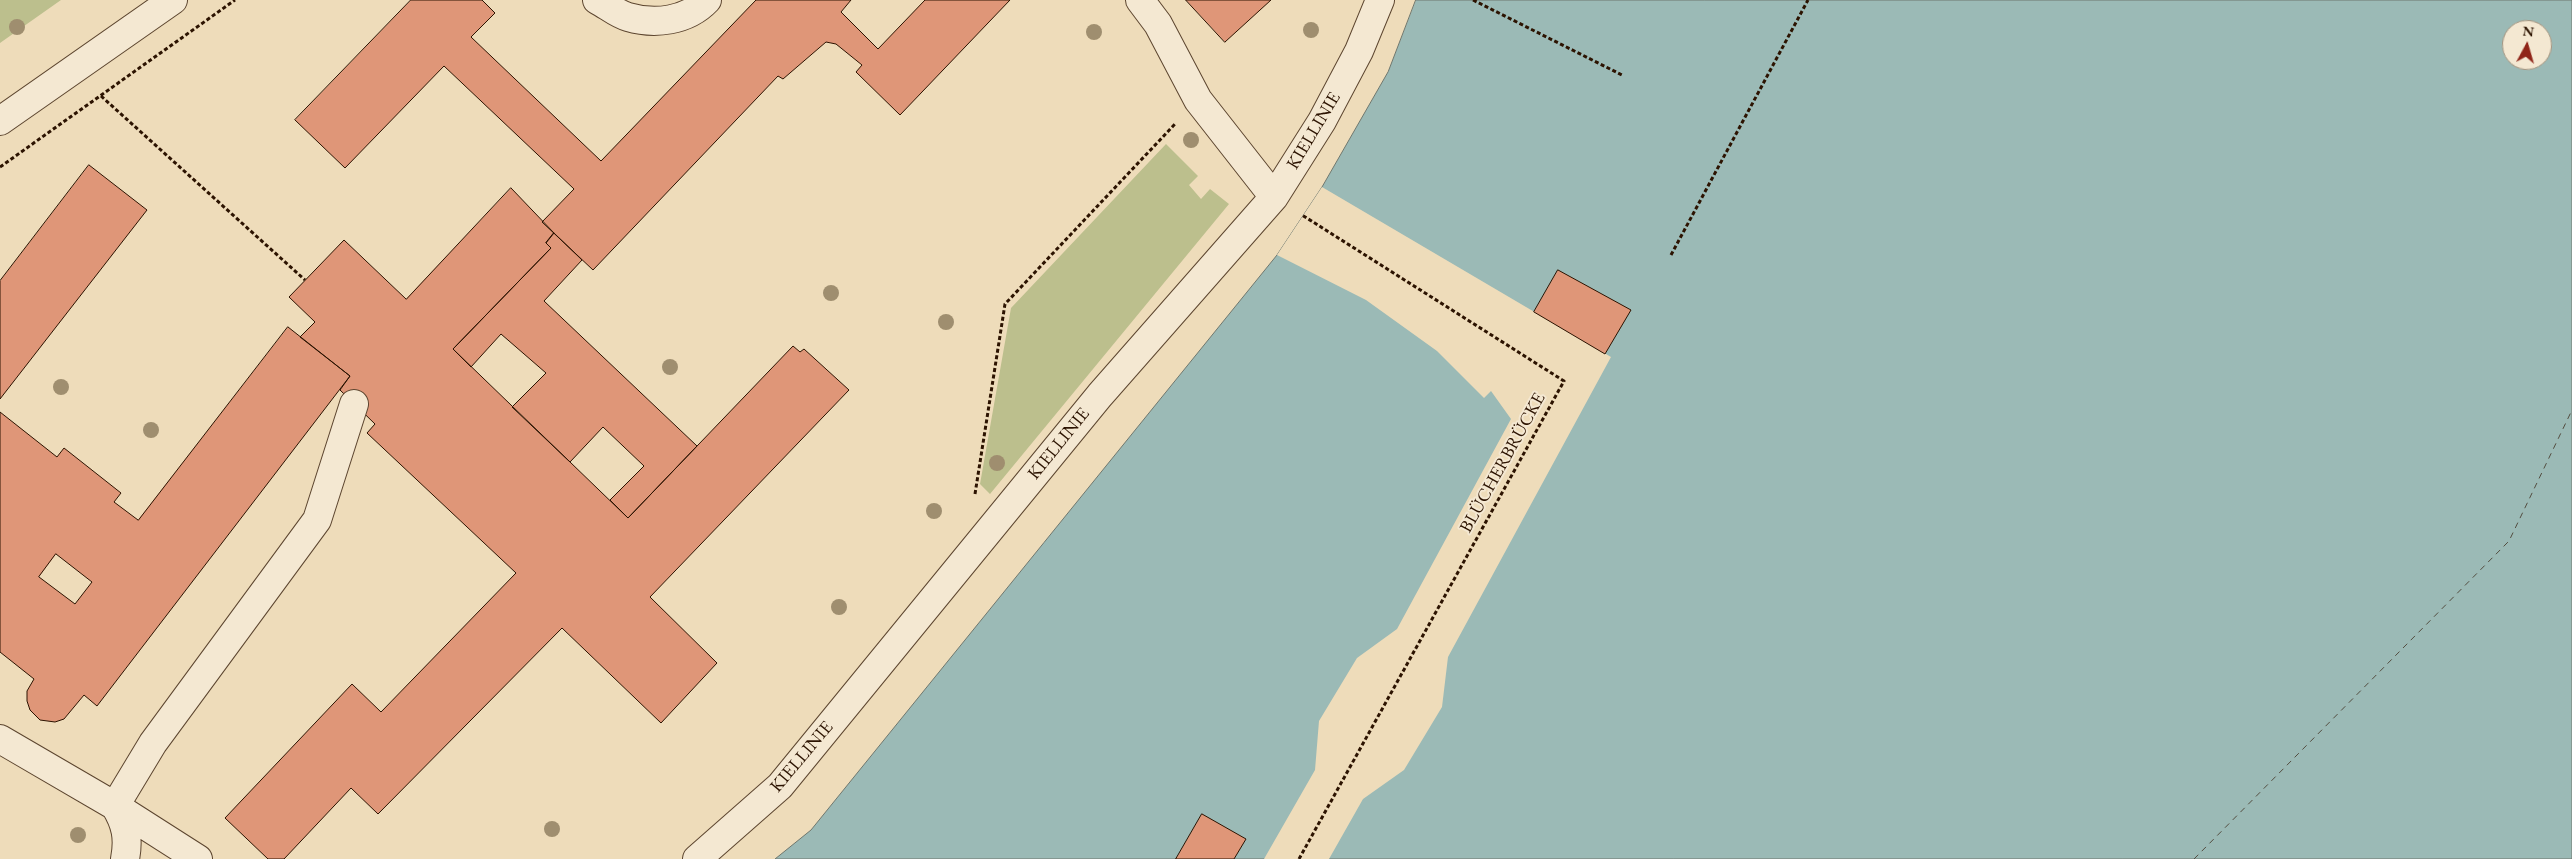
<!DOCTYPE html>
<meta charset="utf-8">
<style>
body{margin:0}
#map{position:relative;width:2572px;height:859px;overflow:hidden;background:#eedcba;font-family:"EB Garamond",serif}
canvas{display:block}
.north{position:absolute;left:2502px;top:20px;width:50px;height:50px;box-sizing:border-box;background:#f4e8d2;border:1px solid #a4937e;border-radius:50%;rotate:6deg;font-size:14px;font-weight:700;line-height:20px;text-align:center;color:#2c1301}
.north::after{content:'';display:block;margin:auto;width:18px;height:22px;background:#8f2418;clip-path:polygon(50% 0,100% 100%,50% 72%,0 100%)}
</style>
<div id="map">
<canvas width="2572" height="859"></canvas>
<div class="north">N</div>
</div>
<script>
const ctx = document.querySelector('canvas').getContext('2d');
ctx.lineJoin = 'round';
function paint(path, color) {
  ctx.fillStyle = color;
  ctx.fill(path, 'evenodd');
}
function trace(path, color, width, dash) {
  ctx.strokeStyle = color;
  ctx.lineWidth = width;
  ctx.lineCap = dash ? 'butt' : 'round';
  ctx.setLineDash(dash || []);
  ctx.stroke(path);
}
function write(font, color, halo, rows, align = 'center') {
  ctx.font = font + ' "EB Garamond",serif';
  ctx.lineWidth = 4;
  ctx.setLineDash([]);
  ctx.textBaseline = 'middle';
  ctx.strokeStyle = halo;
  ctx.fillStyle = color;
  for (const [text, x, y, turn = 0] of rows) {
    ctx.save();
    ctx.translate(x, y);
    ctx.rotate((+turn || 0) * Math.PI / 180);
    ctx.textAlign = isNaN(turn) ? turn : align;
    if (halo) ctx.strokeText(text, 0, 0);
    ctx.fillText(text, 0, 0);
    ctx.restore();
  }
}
paint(new Path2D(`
 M 0,0 L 61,0 L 0,43 Z
 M 1166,144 L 1198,176 L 1189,185 L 1201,199 L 1210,189 L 1229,204 L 990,494 L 980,484 L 1011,308 Z`), '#bcbf8d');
const water = new Path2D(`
 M 1416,0 L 2572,0 L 2572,859 L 775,859 L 811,830 L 1277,255 L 1322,187 L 1388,72 ZM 2512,30 L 2542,30 L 2542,60 L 2512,60 Z`);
paint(water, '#9bbab6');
trace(water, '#6f776e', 1);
paint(new Path2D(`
 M 1322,187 L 1611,357 L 1448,657 L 1442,707 L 1404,770 L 1363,799 L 1329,859 L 1264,859 L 1315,770 L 1319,721 L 1357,658 L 1397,629 L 1511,419 L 1491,391 L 1484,398 L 1437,351 L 1366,300 L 1277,255 Z`), '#eedcba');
trace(new Path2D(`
 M 2194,859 L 2509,541 L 2572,410`), '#534d40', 1, [6, 5]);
const building = new Path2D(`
 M 411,0 L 482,0 L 495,13 L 471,37 L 601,161 L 756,0 L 851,0 L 841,12 L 878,49 L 925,0 L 1010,0 L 900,115 L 856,72 L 862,65 L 836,44 L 826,42 L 783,79 L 778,76 L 593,270 L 542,222 L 574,189 L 444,66 L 345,168 L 295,120 Z
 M 1186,0 L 1271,0 L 1225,42 Z
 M 89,165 L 147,210 L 0,399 L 0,281 Z
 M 511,188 L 554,233 L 546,243 L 551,248 L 453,349 L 628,518 L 793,346 L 800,352 L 804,349 L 849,390 L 650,597 L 717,663 L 661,723 L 562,628 L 378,814 L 351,788 L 284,859 L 268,859 L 225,818 L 352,684 L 381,712 L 516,573 L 367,433 L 375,424 L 340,390 L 350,376 L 300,337 L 315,322 L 289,297 L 344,240 L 406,299 Z
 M 554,233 L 582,260 L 544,301 L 697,446 L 628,518 L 610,500 L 644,466 L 603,427 L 570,462 L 512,407 L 546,373 L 501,334 L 471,367 L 453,349 L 551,248 L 546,243 Z
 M 1558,270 L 1631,310 L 1605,354 L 1534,312 Z
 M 288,327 L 350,376 L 97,706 L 84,695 L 64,719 L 55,722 L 40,720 L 30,710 L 27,701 L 27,691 L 34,679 L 0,652 L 0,412 L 57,457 L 64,448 L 121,493 L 114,502 L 138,520 ZM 56,554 L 92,582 L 75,604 L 39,577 Z
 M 1202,814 L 1246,839 L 1234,859 L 1176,859 Z`);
paint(building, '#df9678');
trace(building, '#2c1301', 1);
const minor = new Path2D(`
 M 597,0 C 607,5 617,14 628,17 C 655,25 687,21 707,0
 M 1140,0 L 1158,24 L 1198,100 L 1274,197
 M 0,121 L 173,0
 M 0,739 L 115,806 L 198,859
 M 115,806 L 153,743 L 317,520 L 354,404
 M 115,806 C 126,824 129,838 125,859
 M 697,859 L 780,786 L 1100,395 L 1274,197 L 1322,121 L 1359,51 L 1380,0`);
trace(minor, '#5c452f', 30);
trace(new Path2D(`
 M 1473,0 L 1622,75
 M 101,96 L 305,280
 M 0,167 L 235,0
 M 1671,255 L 1808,0
 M 975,494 L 1005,304 L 1175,124
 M 1299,859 L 1564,381 L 1302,215`), '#2c1301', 3, [4, 2.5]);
trace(minor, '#f4e8d2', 28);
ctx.fillStyle = '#9f8e6f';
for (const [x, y] of [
 [17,27],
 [1311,30],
 [1094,32],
 [1191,140],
 [831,293],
 [946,322],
 [670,367],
 [61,387],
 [151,430],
 [997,463],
 [934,511],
 [839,607],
 [552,829],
 [78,835]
]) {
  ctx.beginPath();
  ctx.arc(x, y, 8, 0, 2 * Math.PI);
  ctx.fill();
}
write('18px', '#2c1301', '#f4e8d2', [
 ["KIELLINIE",1314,131,-59],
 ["KIELLINIE",1059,444,-51],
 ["BLÜCHERBRÜCKE",1503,463,-61],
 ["KIELLINIE",802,757,-50]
]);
</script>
